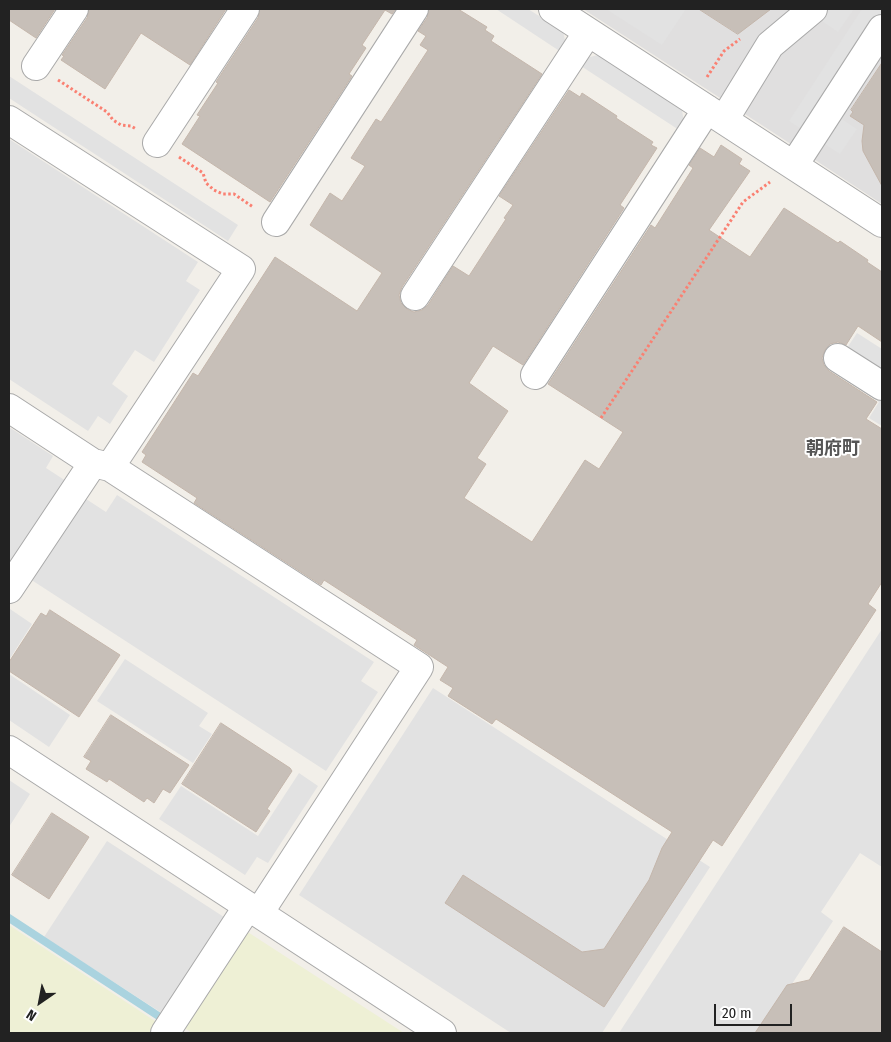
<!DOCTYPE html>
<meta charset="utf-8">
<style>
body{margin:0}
#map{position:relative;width:891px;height:1042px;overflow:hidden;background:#f2efe9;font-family:"Fira Sans Condensed",sans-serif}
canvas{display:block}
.frame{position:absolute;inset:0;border:10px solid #222;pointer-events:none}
.north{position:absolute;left:15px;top:977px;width:50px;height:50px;-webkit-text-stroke:4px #fff;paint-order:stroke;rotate:213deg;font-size:14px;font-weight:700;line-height:20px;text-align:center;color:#222}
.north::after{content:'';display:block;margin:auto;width:18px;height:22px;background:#222;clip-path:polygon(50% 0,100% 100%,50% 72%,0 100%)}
.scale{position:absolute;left:714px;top:1004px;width:78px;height:22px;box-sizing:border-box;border:2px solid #222;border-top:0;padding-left:6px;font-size:15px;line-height:18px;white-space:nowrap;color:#222;-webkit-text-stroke:4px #fff;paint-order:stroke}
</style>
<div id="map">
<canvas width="891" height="1042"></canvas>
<div class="frame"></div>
<div class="north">N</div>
<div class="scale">20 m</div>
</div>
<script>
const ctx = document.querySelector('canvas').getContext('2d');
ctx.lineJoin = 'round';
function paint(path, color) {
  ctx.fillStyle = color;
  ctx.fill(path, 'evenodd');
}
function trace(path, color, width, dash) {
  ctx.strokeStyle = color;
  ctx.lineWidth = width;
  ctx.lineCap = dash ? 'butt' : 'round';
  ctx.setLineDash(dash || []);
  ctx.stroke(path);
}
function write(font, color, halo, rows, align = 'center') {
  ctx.font = font + ' "Fira Sans Condensed","Noto Sans JP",sans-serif';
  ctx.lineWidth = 4;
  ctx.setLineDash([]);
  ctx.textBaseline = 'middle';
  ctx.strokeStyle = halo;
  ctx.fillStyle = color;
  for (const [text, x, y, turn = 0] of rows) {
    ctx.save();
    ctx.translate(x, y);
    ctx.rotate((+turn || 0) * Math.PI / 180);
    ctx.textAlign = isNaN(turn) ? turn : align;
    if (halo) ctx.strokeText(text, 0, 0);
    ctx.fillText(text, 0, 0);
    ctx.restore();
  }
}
paint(new Path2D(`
 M 583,9 L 882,9 L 882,204 L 774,133 Z`), '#e0dfdf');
paint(new Path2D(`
 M 9,925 L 161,1025 L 156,1033 L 9,1033 Z
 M 243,929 L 404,1033 L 192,1033 L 180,1025 Z`), '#eef0d5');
paint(new Path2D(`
 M 496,9 L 528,9 L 563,31 L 566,45 L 561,52 Z
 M 606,9 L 686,9 L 662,45 Z
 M 804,9 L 854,9 L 838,32 Z
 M 862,9 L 882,9 L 882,51 L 839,117 L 857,129 L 840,154 L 789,121 Z
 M 598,55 L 682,110 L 684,123 L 679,130 L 581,66 L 586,58 Z
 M 9,76 L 238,225 L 228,241 L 9,98 Z
 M 9,139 L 198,262 L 186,281 L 200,290 L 154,362 L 135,350 L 112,384 L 128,396 L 110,424 L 98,416 L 88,431 L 9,379 Z
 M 791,316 L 845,351 L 857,333 L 882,349 L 882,426 L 869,418 L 879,402 L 778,336 Z
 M 9,427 L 53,456 L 46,468 L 66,481 L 9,569 Z
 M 117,495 L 374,662 L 361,681 L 378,692 L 326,771 L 30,579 L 83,497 L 106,512 Z
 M 10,609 L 32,624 L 9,660 L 9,611 Z
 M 882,629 L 882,867 L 860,853 L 821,912 L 833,921 L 760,1033 L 619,1033 Z
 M 125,659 L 208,713 L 199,726 L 212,734 L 193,763 L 97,701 Z
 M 9,674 L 70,715 L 49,747 L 9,720 Z
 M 433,688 L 710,867 L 602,1033 L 511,1033 L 299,895 Z
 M 299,773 L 318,786 L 268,863 L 257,857 L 245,875 L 159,819 L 181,786 L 258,836 Z
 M 9,780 L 30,794 L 9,827 Z
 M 107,841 L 230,921 L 168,1017 L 44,937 Z`), '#e2e2e2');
trace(new Path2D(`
 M 9,918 L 163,1019`), '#aad3df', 8);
const building = new Path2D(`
 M 9,9 L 55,9 L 36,38 L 9,20 Z
 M 89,9 L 226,9 L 190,65 L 141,33 L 105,89 L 61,60 L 64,56 L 62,55 L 87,18 Z
 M 260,9 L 396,9 L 392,14 L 385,10 L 362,45 L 366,48 L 349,74 L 352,76 L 270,202 L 182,144 L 200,116 L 197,115 L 218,83 L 216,82 L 258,18 Z
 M 429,9 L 458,9 L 487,27 L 485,30 L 494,36 L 491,41 L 542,74 L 402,287 L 399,295 L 401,303 L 407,309 L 414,312 L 422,310 L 428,305 L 453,266 L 469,276 L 506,219 L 504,218 L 513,205 L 499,196 L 569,90 L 580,97 L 582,93 L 617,116 L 616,118 L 653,142 L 651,145 L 657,148 L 620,205 L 624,208 L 523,365 L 493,346 L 469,383 L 508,411 L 477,458 L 486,464 L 464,498 L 532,542 L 585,460 L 599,469 L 623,432 L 548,384 L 651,225 L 655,228 L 693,168 L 689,165 L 700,148 L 714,157 L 721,145 L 742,159 L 739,164 L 750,171 L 709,230 L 750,257 L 784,208 L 838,243 L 840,241 L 868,260 L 867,262 L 882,272 L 882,342 L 858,326 L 846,345 L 838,342 L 830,344 L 825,350 L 822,358 L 824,365 L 829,371 L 877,402 L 866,419 L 882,429 L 882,582 L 868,604 L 876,610 L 722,846 L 713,840 L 604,1007 L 445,903 L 463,875 L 582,952 L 604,949 L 649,880 L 662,848 L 672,832 L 496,719 L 492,724 L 448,696 L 453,688 L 440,680 L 448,667 L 414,645 L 417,640 L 324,580 L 321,585 L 194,503 L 197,498 L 142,462 L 146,455 L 142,452 L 193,373 L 198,376 L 275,257 L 357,311 L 382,273 L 310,225 L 330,193 L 342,201 L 365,166 L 351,158 L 376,119 L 381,122 L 428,50 L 420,45 L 426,36 L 418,31 L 427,18 Z
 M 699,9 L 771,9 L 738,34 Z
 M 882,63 L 882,186 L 863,151 L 862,141 L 864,125 L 850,116 L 853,112 L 851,110 Z
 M 50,610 L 120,655 L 79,717 L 9,671 L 9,662 L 41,613 L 46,616 Z
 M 111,715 L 189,765 L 170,793 L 163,789 L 154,803 L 147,798 L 144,802 L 109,779 L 107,782 L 86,769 L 91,761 L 84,757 Z
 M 221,723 L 290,768 L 292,771 L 267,809 L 270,811 L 256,832 L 182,784 Z
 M 52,813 L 89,837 L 49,899 L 12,875 Z
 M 844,927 L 882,952 L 882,1033 L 755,1033 L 787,985 L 809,980 Z`);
paint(building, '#c7bfb8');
trace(building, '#c4b6ab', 1);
const minor = new Path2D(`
 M 553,9 L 882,223
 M 36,66 L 74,9
 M 9,120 L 241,269 L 110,467 L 93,463 L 9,589
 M 724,120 L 770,45 L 813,9
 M 157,143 L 245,9
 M 794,165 L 882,29
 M 276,222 L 414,9
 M 415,296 L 588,32
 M 838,358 L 882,386
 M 535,375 L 707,109
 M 9,408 L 93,463
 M 110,467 L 419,667 L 259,913
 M 9,750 L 442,1033
 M 165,1033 L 248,906`);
trace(minor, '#a9a9a9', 30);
trace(new Path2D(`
 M 707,77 L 724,51 L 740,39
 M 58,80 L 107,112 L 113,120 L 121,125 L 131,126 L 136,129
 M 179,157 L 203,173 L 206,183 L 214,190 L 223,194 L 234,194 L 253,207
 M 601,418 L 743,202 L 770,182`), '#fa8072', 3, [2.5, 2.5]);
trace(minor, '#fff', 28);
write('bold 18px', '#555', '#fff', [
 ["朝府町",833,449]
]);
</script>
